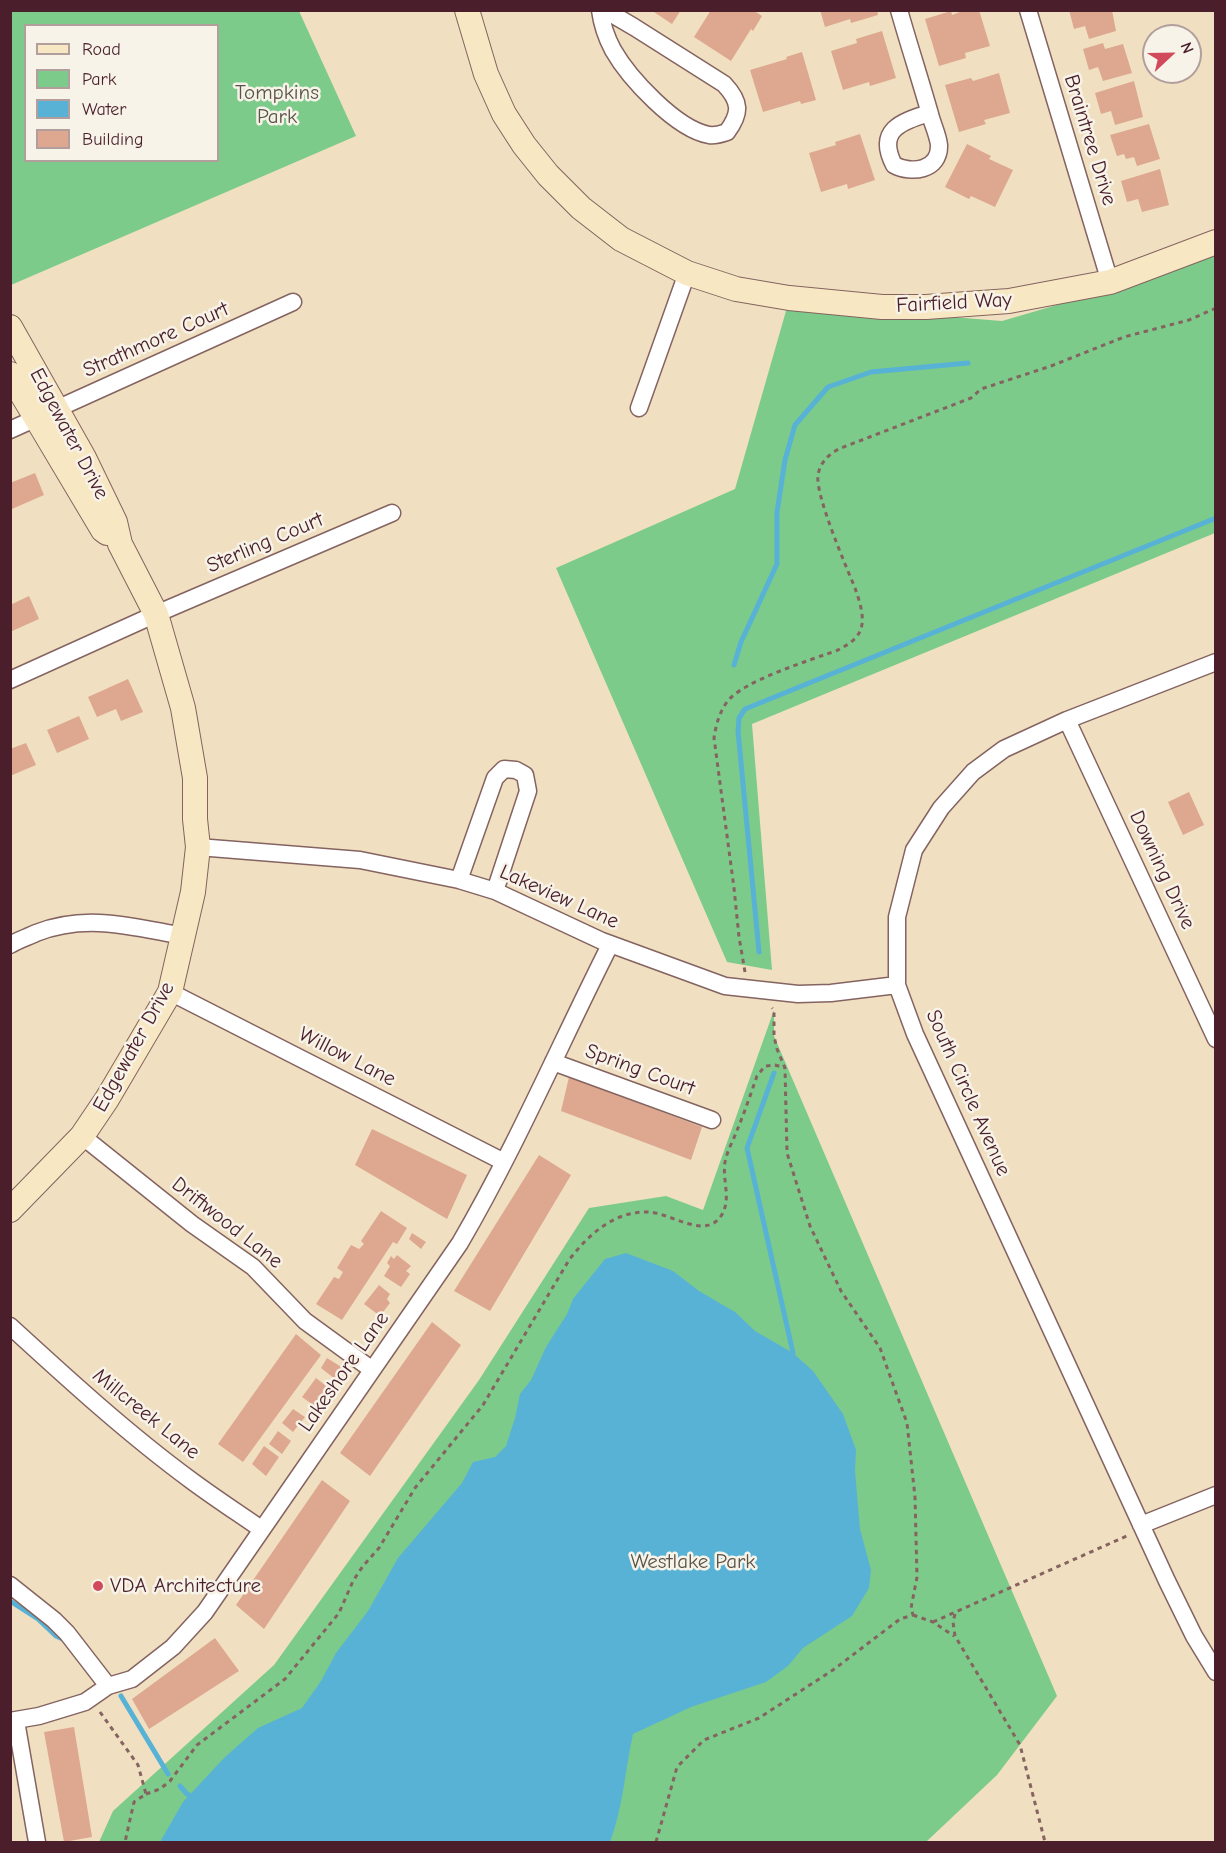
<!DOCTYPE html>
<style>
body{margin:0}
#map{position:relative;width:1226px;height:1853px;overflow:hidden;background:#f0e0c1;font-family:"Comic Neue",sans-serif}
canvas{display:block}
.frame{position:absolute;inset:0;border:12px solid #4a1f2b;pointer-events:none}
.legend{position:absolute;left:24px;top:24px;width:195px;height:138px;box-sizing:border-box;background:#f7f3e8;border:2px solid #b29e9c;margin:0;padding:8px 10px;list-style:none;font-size:18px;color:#4a1f2b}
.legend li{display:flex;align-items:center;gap:12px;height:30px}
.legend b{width:30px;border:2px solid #b29e9c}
.north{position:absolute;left:1142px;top:24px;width:60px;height:60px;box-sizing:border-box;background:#f7f3e8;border:2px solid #b29e9c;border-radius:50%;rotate:68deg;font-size:16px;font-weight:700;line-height:24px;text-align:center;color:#4a1f2b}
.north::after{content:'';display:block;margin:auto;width:21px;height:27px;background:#d1495b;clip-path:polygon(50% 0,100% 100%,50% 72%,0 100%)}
</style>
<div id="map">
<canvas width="1226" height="1853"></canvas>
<div class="frame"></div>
<ul class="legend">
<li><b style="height:8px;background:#f7e8c3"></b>Road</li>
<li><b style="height:16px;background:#7dcb8a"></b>Park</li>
<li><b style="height:16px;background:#58b2d5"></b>Water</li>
<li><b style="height:16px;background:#dda88f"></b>Building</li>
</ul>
<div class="north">N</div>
</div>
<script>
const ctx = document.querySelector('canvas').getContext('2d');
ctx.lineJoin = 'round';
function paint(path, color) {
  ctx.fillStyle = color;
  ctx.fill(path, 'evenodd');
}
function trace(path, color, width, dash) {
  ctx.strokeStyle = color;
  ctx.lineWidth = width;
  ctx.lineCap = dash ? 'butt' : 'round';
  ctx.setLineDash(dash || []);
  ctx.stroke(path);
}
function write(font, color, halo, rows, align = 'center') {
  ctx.font = font + ' "Comic Neue",sans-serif';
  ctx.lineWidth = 5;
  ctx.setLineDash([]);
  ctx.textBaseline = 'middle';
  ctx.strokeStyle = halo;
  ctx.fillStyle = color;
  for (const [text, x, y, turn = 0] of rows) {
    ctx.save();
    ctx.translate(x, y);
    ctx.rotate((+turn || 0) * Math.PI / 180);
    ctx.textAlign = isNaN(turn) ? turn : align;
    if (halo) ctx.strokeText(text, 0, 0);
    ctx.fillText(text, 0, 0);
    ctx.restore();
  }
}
paint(new Path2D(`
 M 10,11 L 299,11 L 356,136 L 11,285 ZM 26,26 L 218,26 L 218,160 L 26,160 Z
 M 1215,248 L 1215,533 L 752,724 L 772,970 L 727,962 L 556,568 L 735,489 L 788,304 L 1002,321 L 1173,271 Z
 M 774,1010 L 774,1036 L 1057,1696 L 997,1775 L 926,1842 L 99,1842 L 113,1811 L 274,1665 L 479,1380 L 589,1208 L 666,1196 L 703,1210 Z`), '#7dcb8a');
paint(new Path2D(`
 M 626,1253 L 673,1271 L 699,1291 L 735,1312 L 755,1331 L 793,1353 L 813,1371 L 843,1414 L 856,1450 L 855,1471 L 860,1529 L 871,1570 L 869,1588 L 852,1616 L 803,1648 L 788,1666 L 766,1682 L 691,1707 L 633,1734 C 625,1770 623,1808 610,1842 L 160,1842 L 183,1802 L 225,1757 L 258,1728 L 302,1708 L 321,1681 L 336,1653 L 368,1611 L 398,1558 L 462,1483 L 473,1462 L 495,1457 L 506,1446 L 515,1418 L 520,1394 L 531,1380 L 546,1347 L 567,1314 L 573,1299 L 605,1259 Z`), '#58b2d5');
trace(new Path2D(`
 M 734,665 L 741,642 L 777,564 L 777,512 L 785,460 L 795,425 L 828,387 L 871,372 L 968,363
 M 759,952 L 738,731 L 739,718 L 745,709 L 1216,518
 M 774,1073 L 747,1148 L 793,1353 L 789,1358
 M 10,1601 L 38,1619 L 56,1636 L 65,1640
 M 121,1696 L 168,1774
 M 180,1786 L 187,1794 L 194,1798`), '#58b2d5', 5);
paint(new Path2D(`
 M 651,10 L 681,10 L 672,24 Z
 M 711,10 L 753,10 L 762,16 L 753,31 L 751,29 L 731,61 L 694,37 Z
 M 820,10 L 877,10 L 878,15 L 851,23 L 850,19 L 825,27 Z
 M 965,10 L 979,10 L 990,46 L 965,53 L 966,58 L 939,66 L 925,19 L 951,11 L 952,15 Z
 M 1069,10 L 1112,10 L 1116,31 L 1089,39 L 1085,26 L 1074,29 Z
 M 882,31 L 896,78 L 870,86 L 869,82 L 843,90 L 831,51 L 857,43 L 856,39 Z
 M 1103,43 L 1105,49 L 1123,44 L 1132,73 L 1103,81 L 1098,67 L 1089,70 L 1083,49 Z
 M 802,52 L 816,100 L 801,104 L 800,101 L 763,112 L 750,70 L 787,59 L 786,57 Z
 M 999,73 L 1010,113 L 984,120 L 986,124 L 959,132 L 945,85 L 971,78 L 973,81 Z
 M 1134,81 L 1143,117 L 1115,125 L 1111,111 L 1101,114 L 1095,93 Z
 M 1149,124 L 1160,159 L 1137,166 L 1134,157 L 1126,159 L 1124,154 L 1117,156 L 1110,135 Z
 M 860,134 L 875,180 L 848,189 L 847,184 L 821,192 L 809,153 L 836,145 L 835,142 Z
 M 967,144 L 991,156 L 989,159 L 1013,170 L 995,207 L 971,196 L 969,199 L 945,187 Z
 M 1160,169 L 1169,205 L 1142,212 L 1138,199 L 1127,202 L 1121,181 Z
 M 35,473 L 44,495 L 12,509 L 10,505 L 10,483 Z
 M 29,596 L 39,619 L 10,632 L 10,605 Z
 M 128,679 L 143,712 L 121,721 L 116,709 L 97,717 L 88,697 Z
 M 79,716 L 89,739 L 57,753 L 47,730 Z
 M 26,743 L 36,765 L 10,776 L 10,749 Z
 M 1189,792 L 1204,825 L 1183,835 L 1168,802 Z
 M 569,1077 L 702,1127 L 691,1160 L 561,1111 Z
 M 372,1129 L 467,1175 L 447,1219 L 355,1165 Z
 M 539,1155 L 571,1175 L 490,1311 L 454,1291 Z
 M 381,1211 L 407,1228 L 397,1244 L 393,1242 L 342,1320 L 316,1304 L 334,1277 L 339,1279 L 343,1272 L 337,1268 L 351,1245 L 359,1249 L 364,1244 L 361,1241 Z
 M 412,1233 L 426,1242 L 421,1249 L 409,1239 Z
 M 397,1255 L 411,1266 L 406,1271 L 410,1274 L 401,1287 L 384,1276 L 390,1266 L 387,1263 L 391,1256 L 394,1259 Z
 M 379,1285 L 390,1294 L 387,1299 L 390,1303 L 380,1316 L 364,1304 Z
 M 432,1322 L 461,1345 L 370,1476 L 340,1453 Z
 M 296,1334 L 321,1355 L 243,1462 L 218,1444 Z
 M 327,1358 L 343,1368 L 335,1379 L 321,1368 Z
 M 316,1378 L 330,1389 L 316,1407 L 302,1397 Z
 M 293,1409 L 305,1417 L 293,1432 L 282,1423 Z
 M 278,1431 L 291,1441 L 282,1454 L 269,1444 Z
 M 264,1446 L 279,1457 L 266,1476 L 252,1464 Z
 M 322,1480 L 350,1501 L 264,1629 L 236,1605 Z
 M 215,1638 L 239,1671 L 149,1729 L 132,1699 Z
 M 74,1727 L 92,1837 L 64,1842 L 44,1732 Z`), '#dda88f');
const street = new Path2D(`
 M 600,10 C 602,25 606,37 613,50 C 629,78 676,129 709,135 C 716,136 721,134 727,132 C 741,113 741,102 724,84 L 634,27 L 605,10
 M 899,10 C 909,45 920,79 930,114 C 932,123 938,135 939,145 C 940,171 911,174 894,165 C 876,130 901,122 929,113
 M 1028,10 L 1110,282
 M 639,408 L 687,273
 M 10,430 L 293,302
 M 1216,662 L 1067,720 L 1004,749 L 973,772 L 941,808 L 914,850 L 897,917 L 897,985 L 915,1034 L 1167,1581 L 1194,1636 L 1216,1672
 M 10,680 L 156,614 L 392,513
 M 1067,720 L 1216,1039
 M 198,847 L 360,860 L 459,880 L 495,891 L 602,941 L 725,986 L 798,994 L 831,993 L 897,985
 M 459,880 L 495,778 L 504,769 L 516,770 L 525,775 L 528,791 L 495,891
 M 10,945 C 18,940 28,937 36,933 C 87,913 132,927 184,936
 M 170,992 L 504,1162
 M 553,1062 L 712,1120
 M 82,1136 L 192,1224 L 253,1267 L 305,1321 L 371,1369
 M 10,1326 C 69,1380 128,1434 192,1481 C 215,1498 238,1513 261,1529
 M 1141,1525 L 1216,1495
 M 10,1585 L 54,1620 L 67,1633 L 108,1686
 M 10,1721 L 39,1716 L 85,1702 L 108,1686 L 132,1679 L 173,1647 L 205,1612 L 460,1243 C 516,1147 560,1044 610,945
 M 16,1721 L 37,1842`);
const secondary = new Path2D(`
 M 467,10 L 486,74 L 504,114 L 524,145 L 548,175 L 581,208 L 621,239 L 687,273 L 736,289 L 789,298 L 882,307 L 926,307 L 1009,301 L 1110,282 L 1216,242
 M 10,327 L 84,458 L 115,522 L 120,544 L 156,614 L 183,708 L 195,778 L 195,819 L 198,847 L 193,892 L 170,992 L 107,1099 L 82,1136 L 10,1210
 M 10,374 L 103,530 L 107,533`);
trace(street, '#846360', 19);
trace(secondary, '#846360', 26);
trace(new Path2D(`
 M 745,972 L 739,937 L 734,888 L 714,738 C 716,725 719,713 727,702 C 742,681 811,660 838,650 C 847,645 857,640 861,629 C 865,616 859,600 855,588 C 846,566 815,495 818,475 C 820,462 830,453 841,448 L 971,398 L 981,389 L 1051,366 L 1124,337 L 1189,320 L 1216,308
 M 955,1614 L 953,1622 L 955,1636 L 1020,1745 L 1045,1842
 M 913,1615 L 933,1622 L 954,1636
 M 933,1622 L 1129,1535
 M 100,1712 L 138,1765 L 146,1794 L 134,1802 L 125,1842
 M 146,1794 L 160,1789 L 170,1781 L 197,1745 L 285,1679 L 339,1613 L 353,1581 L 363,1566 L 379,1548 L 415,1488 L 483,1405 L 569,1260 C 589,1234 614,1211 649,1212 C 671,1213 705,1240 721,1216 C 732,1200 722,1180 725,1162 C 727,1151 734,1139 738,1128 C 745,1111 751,1093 757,1076 L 765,1066 L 775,1065 L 785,1068
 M 656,1842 L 677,1767 L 704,1740 L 759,1718 L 833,1670 L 900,1619 L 913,1615 L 911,1608 L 917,1577 L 915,1497 L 907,1423 L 880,1348 L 841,1291 L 810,1226 L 787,1153 L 785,1068 L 777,1049 L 774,1036 L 774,1010 L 772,1008`), '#846360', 3, [4.5, 4.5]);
trace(street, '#fff', 16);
trace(secondary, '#f7e8c3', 24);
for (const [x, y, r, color] of [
 [98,1586,6,"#d1495b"]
]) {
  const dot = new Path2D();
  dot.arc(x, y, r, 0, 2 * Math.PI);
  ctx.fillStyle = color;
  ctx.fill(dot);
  trace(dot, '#f7f3e8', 2);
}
write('21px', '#595348', '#f7f3e8', [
 ["Tompkins",277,93],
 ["Park",277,117],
 ["Westlake Park",693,1562]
]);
write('21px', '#4a1f2b', '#f7f3e8', [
 ["Braintree Drive",1090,140,73],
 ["Fairfield Way",954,303,-3],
 ["Strathmore Court",156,340,-24],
 ["Edgewater Drive",69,434,62],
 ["Sterling Court",265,543,-23],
 ["Downing Drive",1162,870,65],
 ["Lakeview Lane",559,897,24],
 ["Edgewater Drive",134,1047,-61],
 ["Willow Lane",347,1057,27],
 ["Spring Court",640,1070,20],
 ["South Circle Avenue",968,1093,66],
 ["Driftwood Lane",227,1223,38],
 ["Lakeshore Lane",344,1372,-55],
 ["Millcreek Lane",146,1414,39]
]);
write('21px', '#4a1f2b', '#f7f3e8', [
 ["VDA Architecture",110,1586]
], 'left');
</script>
